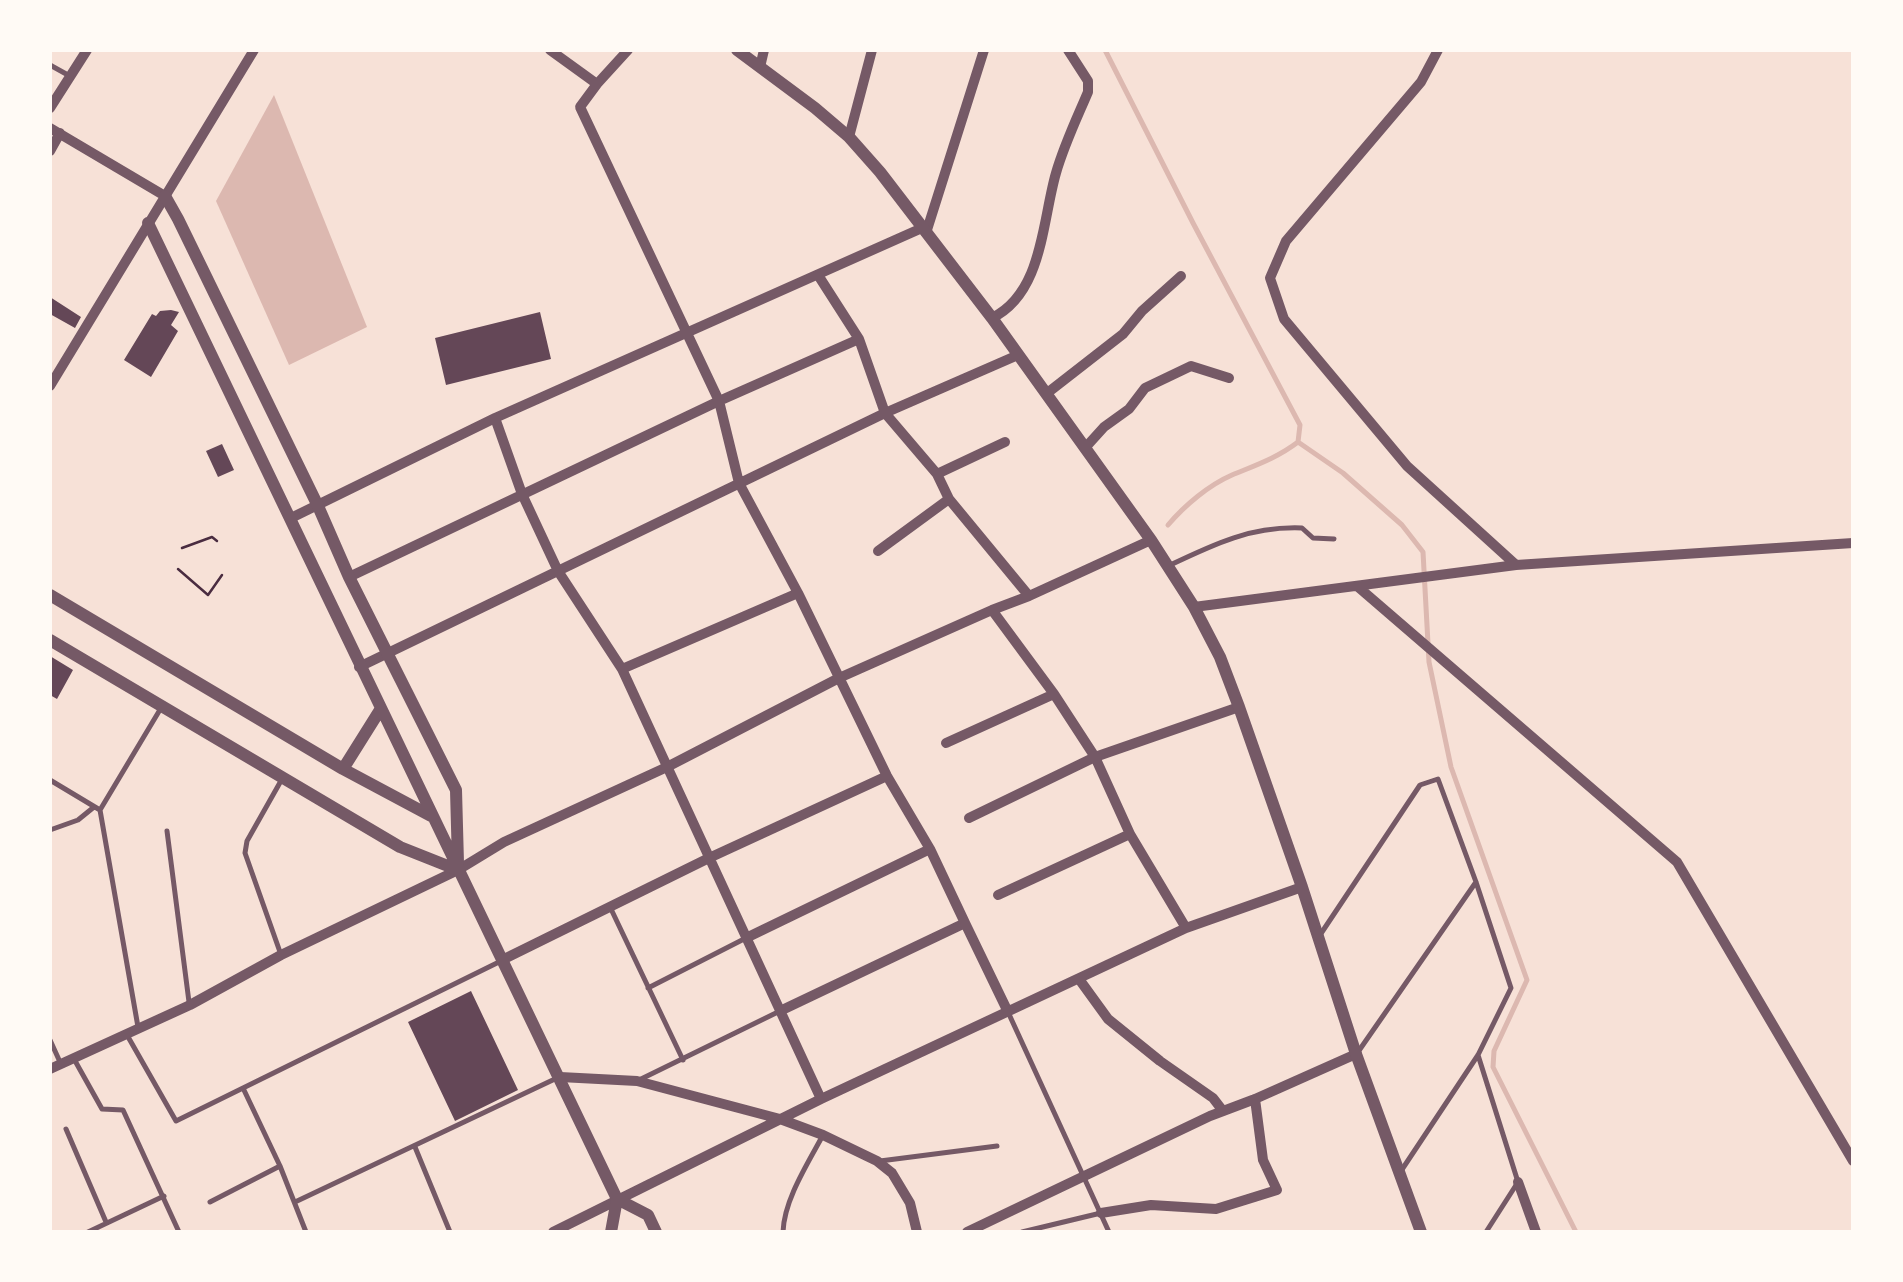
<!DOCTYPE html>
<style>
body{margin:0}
#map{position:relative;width:1903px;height:1282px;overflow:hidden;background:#f7e1d7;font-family:Cabin,sans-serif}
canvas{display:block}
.frame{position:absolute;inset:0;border:52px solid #fffaf5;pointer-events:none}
</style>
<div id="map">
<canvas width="1903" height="1282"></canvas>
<div class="frame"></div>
</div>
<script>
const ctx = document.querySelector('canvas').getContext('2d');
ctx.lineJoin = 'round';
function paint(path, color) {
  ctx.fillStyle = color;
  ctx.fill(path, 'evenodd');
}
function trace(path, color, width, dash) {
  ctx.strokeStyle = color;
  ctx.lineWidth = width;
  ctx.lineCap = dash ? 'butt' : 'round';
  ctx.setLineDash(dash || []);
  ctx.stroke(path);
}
paint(new Path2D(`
 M 274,95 L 367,327 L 289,365 L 216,201 Z`), '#dcb8b0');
trace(new Path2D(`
 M 1105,50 L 1193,223 L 1300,425 L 1298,442 L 1343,473 L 1402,525 L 1423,552 L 1429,662 L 1451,767 L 1527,980 L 1494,1051 L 1493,1067 L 1576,1232
 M 1168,525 C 1185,505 1209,485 1232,475 C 1256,465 1277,458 1298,442`), '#dcb8b0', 5);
paint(new Path2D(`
 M 50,297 L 81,317 L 75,328 L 50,314 Z
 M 171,310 L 179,312 L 171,325 L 178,331 L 151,377 L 124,360 L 152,314 L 156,316 L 160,311 Z
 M 540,312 L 551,359 L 446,385 L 435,338 Z
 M 222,444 L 234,470 L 218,477 L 206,451 Z
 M 50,656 L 73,670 L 57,699 L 50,695 Z
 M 471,991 L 518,1090 L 455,1121 L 408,1022 Z`), '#644757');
trace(new Path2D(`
 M 182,548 L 212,537 L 217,541
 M 178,569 L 208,595 L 222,575`), '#4a2c40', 2.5);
trace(new Path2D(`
 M 50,65 L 68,75
 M 1168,566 C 1214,544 1251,526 1302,528 L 1313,538 L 1334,539
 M 50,780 L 100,810 L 161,708
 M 100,810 L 138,1027
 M 50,830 L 78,820 L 94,807
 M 167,831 L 189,1002
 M 611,909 L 683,1060
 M 1320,935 L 1420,785 L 1438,779 L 1476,882 L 1511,988 L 1478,1055 L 1401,1171
 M 280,952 L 245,853 L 247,841 L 282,779
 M 648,988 L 746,938
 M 1008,1012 L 1109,1232
 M 127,1035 L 176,1121 L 499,962
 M 50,1040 L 60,1062
 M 1358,1052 L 1476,882
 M 1478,1055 L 1518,1182 L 1486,1232
 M 74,1059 L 102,1109 L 123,1110 L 179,1232
 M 639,1080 L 780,1011
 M 243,1088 L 280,1166 L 306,1232
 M 66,1129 L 106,1222
 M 415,1147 L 450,1232
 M 880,1161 L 997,1146
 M 210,1202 L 280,1166
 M 295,1202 L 557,1078
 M 88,1232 L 164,1196
 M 783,1232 C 784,1200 808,1163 823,1135
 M 1022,1232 L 1101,1213`), '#755966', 5);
trace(new Path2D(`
 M 550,50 L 597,84
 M 628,50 L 597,84 L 580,107 L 719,401 L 739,483 L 798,593 L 887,776 L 930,849 L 965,923
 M 1438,50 L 1421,82 L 1286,241 L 1270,278 L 1284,319 L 1407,466 L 1516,565 L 1853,543
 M 760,67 L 764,50
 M 50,108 L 87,50
 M 50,128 L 165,196
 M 849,137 L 872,50
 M 50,151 L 60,133
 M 926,233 L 984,50
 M 818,275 L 859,339 L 885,413 L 937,474 L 949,499 L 1029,596
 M 992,318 C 1043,293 1042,221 1056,173 C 1064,145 1077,118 1088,92 L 1088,81 L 1068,50
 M 50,386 L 254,50
 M 1046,394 L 1123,334 L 1142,311 L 1181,276
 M 495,418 L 522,494 L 558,571 L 622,669
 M 1085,448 L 1104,427 L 1129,409 L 1145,388 L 1191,366 L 1229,378
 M 937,474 L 1005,442
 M 291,518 L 495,418 L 922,228
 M 878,551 L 949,499
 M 349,577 L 719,401 L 859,339
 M 1357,586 L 1677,862 L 1853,1161
 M 798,593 L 622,669 L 821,1099
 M 1194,607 L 1516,565
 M 992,610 L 1054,694 L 1095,757 L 1130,834 L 1186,928
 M 359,667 L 885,413 L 1018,355
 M 946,743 L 1054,694
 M 969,818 L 1095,757 L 1239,707
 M 998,895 L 1130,834
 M 746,938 L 930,849
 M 502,960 L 709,858 L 887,776
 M 1079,979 L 1108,1019 L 1160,1061 L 1213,1098 L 1223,1111
 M 780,1011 L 965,923 L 1008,1012
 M 50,1069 L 190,1005 L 281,955 L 458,870 L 504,842 L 667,767 L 839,678 L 992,610 L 1029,596 L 1151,540
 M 560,1077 L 637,1081 L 780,1119 L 823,1135 L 877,1161 L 892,1173 L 910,1203 L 917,1232
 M 1518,1182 L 1536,1232
 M 1101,1213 L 1151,1205 L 1216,1209 L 1277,1190 L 1263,1160 L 1255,1099
 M 553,1232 L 821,1099 L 1186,928 L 1302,887
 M 967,1232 L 1210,1116 L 1255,1099 L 1356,1054`), '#755966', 10);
trace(new Path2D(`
 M 737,50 L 815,108 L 849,137 L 880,172 L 992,318 L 1151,540 L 1194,607 L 1220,657 L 1239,707 L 1302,887 L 1356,1054 L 1421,1232
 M 165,196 L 178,219 L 318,506 L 349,577 L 456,790 L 458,863
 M 148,223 L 617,1199 L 611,1232
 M 50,595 L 343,769 L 431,816
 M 50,640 L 400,847 L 458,870
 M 343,769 L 380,710
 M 617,1199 L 648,1215 L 656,1232`), '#755966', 12);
</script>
